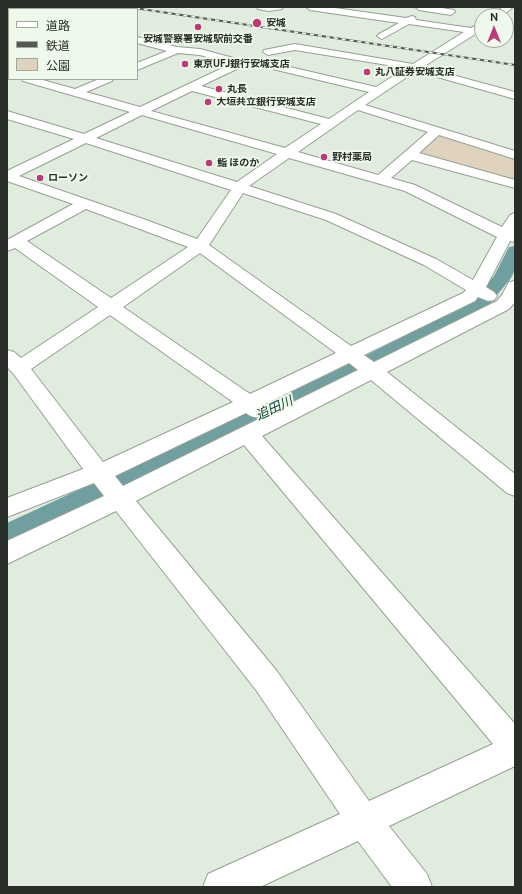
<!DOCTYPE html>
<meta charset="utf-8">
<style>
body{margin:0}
#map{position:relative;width:522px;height:894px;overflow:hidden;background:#e0ecde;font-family:Ubuntu,"Noto Sans JP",sans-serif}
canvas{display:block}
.frame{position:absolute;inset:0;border:8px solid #2a2e29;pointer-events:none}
.legend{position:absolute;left:8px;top:8px;width:130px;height:72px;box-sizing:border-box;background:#eef9eb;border:1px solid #a0a89d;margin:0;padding:5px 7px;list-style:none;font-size:12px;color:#2a2e29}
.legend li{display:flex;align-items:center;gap:8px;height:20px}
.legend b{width:20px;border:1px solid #a0a89d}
.north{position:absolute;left:474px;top:8px;width:40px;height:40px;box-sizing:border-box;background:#eef9eb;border:1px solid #a0a89d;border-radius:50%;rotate:0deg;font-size:11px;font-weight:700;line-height:16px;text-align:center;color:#2a2e29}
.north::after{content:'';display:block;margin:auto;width:14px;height:18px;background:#be3777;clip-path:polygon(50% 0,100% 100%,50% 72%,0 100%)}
</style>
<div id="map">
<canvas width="522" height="894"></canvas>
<div class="frame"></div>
<ul class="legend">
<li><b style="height:5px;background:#fff"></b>道路</li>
<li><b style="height:5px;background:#545a53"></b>鉄道</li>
<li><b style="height:11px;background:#dfd3be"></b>公園</li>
</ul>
<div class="north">N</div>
</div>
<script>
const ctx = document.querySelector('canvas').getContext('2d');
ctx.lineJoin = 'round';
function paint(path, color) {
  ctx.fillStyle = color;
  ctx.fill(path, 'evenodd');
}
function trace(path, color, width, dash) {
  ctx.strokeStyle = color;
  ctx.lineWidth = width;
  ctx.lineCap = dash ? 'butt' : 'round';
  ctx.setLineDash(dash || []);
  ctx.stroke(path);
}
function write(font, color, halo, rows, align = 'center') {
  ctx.font = font + ' Ubuntu,"Noto Sans JP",sans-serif';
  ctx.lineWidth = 4;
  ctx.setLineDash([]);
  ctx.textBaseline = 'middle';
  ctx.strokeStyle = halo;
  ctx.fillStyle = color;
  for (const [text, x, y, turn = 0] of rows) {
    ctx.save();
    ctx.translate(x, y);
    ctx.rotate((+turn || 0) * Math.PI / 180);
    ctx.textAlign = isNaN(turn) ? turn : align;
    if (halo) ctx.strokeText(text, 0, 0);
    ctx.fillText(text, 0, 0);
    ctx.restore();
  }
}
paint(new Path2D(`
 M 439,135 L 515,159 L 515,180 L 417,154 Z`), '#dfd3be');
paint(new Path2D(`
 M 515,246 L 515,270 L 511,278 L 484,311 L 349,382 L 17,543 L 7,546 L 7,523 L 333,372 L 470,303 L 494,276 L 509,247 Z`), '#709fa0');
const minor = new Path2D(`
 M 257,7 L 283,7 L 282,9 L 269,11 L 258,9 Z
 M 306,7 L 328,7 L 406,18 L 412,16 L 415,17 L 416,20 L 471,28 L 482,22 L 482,29 L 477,33 L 423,67 L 515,92 L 515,99 L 416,71 L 365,105 L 515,151 L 515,159 L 439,135 L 419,153 L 515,180 L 515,188 L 412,160 L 391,178 L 415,185 L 502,227 L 510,215 L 515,213 L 515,242 L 510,241 L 486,287 L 494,292 L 497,296 L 494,300 L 488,301 L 478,297 L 475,301 L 364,355 L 374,362 L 497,301 L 502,295 L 509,282 L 515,281 L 515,302 L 509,309 L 387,372 L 515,474 L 515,496 L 507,493 L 371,380 L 262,436 L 515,724 L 515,766 L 389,826 L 427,874 L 432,887 L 392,887 L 358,841 L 260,887 L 203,887 L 208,874 L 340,814 L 256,690 L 116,511 L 7,564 L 7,541 L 104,496 L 94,483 L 7,517 L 7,498 L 83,469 L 13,373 L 7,367 L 7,350 L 14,352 L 21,358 L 98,307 L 15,248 L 7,251 L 7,240 L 73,204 L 7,181 L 7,171 L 74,139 L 7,119 L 7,111 L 84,134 L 130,112 L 23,81 L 22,79 L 39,79 L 75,89 L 99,79 L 113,79 L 112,81 L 86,92 L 140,107 L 231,64 L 200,55 L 178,53 L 137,70 L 137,63 L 167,51 L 137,43 L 137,37 L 177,47 L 200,49 L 241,60 L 264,61 L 376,87 L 406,68 L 295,50 L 268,55 L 263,52 L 264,50 L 295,44 L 413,64 L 464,32 L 409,24 L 382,39 L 377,36 L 379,34 L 399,23 L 310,10 ZM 243,66 L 264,67 L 369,92 L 329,119 L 201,86 ZM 192,91 L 321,124 L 285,148 L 151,111 ZM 358,110 L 428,132 L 378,175 L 298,152 ZM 142,115 L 277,154 L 237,182 L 96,138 ZM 86,143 L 231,190 L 197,239 L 146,220 L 19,176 ZM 289,158 L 405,191 L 497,237 L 473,280 L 436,259 L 336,214 L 249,186 ZM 243,193 L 326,220 L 424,265 L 466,290 L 463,293 L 351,346 L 209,245 ZM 86,209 L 188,247 L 111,298 L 27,241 ZM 200,253 L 336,353 L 250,394 L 123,307 ZM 110,315 L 233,402 L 103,462 L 31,369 ZM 349,363 L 358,370 L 123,486 L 115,476 L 246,413 C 252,418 257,418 264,416 L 267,411 L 263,405 ZM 244,445 L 493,744 L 369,801 L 276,670 L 136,501 Z
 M 415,7 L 436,7 L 454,10 L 455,12 L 451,15 L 419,10 Z
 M 503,7 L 513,7 L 502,16 L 492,16 Z
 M 7,8 L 12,9 L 9,9 L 9,14 L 7,14 Z
 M 7,48 L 9,48 L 9,54 L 7,54 Z
 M 7,70 L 9,70 L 9,77 L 7,77 Z`);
trace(minor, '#96a093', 2);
paint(minor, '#fff');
const rail = new Path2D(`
 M 128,7 L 515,65`);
trace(rail, '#545a53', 2);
trace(rail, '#eef9eb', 1.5, [4]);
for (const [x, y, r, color] of [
 [257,23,5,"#be3777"],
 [198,27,4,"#be3777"],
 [185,64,4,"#be3777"],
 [367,72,4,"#be3777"],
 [219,89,4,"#be3777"],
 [208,102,4,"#be3777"],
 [324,157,4,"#be3777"],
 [209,163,4,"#be3777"],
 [40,178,4,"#be3777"]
]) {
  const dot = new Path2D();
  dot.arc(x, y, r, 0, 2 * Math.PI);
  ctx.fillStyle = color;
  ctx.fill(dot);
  trace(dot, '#eef9eb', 1.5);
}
write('bold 10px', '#2a2e29', '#eef9eb', [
 ["安城",266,23],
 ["安城警察署安城駅前交番",198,39,"center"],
 ["東京UFJ銀行安城支店",193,64],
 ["丸八証券安城支店",375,72],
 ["丸長",227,89],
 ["大垣共立銀行安城支店",216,102],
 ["野村薬局",332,157],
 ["鮨 ほのか",217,163],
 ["ローソン",48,178]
], 'left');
write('italic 13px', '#0f3d3e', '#eef9eb', [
 ["追田川",274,408,-25]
]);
</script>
